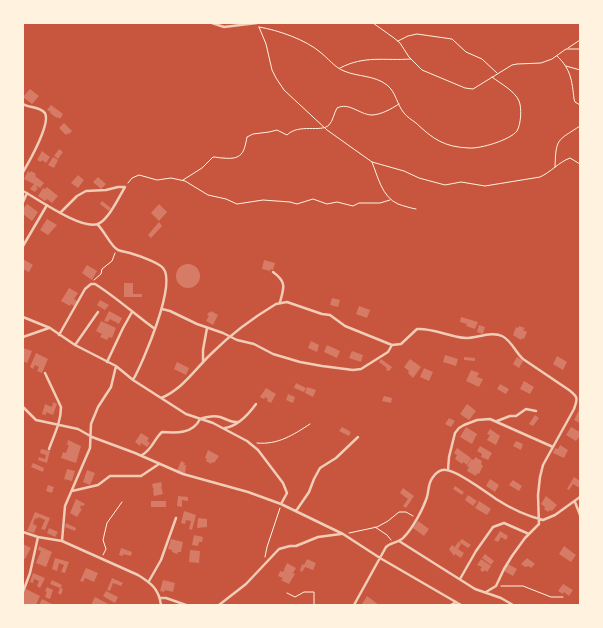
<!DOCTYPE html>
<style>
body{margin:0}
#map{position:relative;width:603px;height:628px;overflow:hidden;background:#c8553d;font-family:"Asap Condensed",sans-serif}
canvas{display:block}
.frame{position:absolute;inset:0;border:24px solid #fff3e0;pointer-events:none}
</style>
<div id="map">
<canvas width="603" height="628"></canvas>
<div class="frame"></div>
</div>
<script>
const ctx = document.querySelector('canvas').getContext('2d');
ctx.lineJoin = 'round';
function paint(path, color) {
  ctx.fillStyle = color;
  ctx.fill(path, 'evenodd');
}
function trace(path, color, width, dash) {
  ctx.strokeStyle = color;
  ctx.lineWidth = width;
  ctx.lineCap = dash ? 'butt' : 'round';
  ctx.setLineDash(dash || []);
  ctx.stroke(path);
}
paint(new Path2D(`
 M 30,89 L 39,96 L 32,104 L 23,97 Z
 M 51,105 L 63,114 L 60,119 L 58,117 L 57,118 L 50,113 L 51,112 L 47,110 Z
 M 64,123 L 72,131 L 69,134 L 68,133 L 66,135 L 59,128 Z
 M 59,149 L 63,152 L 58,159 L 54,156 Z
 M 42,151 L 50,157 L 46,163 L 42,160 L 41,162 L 37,160 Z
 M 53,157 L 58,160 L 54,168 L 48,165 Z
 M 28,171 L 30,173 L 31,171 L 36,174 L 35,176 L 44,183 L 40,188 L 37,186 L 36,187 L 38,188 L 35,192 L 30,189 L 34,184 L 24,179 Z
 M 78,175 L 84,180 L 78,188 L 71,183 Z
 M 98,177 L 106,184 L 101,189 L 93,182 Z
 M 47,187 L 58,196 L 52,203 L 47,199 L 45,201 L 38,196 L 43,188 L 45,189 Z
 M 102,201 L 111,208 L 109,211 L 100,204 Z
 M 27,204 L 38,212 L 32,221 L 23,214 L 23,209 Z
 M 159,204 L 167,212 L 159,221 L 151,213 Z
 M 47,219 L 57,225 L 48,235 L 40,230 Z
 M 159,222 L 162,226 L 151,238 L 148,235 Z
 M 23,259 L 33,265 L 29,272 L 23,269 Z
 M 264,260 L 275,263 L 273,270 L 271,269 L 270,271 L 262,269 Z
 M176 276a12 12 0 1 1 24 0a12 12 0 1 1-24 0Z
 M 87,265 L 97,271 L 92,280 L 82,273 Z
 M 124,283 L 133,283 L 133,294 L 142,294 L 142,297 L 124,297 Z
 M 69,288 L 78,293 L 74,299 L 77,301 L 74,306 L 71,304 L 70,306 L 61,301 Z
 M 332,298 L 340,300 L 338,307 L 330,305 Z
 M 100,300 L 109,305 L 105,310 L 97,305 Z
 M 359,306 L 370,310 L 367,318 L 356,314 Z
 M 109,311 L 122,318 L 119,324 L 110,319 L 108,322 L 104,321 Z
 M 211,311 L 218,315 L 213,325 L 206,321 L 209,316 L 207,315 L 209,312 L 210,313 Z
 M 461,317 L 478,322 L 475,329 L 466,326 L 467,324 L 460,322 Z
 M 101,321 L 116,328 L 112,338 L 109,337 L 107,340 L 100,337 L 102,334 L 96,331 Z
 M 479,325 L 485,327 L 483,334 L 477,332 Z
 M 519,326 L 525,328 L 523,330 L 527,332 L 524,339 L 522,338 L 521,340 L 513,335 L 516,327 L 518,328 Z
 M 311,341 L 319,345 L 317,352 L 308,348 Z
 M 327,345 L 340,351 L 337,358 L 324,352 Z
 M 23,348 L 32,351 L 27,363 L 23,361 Z
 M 352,351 L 363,355 L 361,362 L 349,358 Z
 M 36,353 L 48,359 L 42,373 L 37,371 L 39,367 L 35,365 L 33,369 L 30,367 Z
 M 445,355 L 458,359 L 456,366 L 443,362 Z
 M 557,356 L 567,362 L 563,370 L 553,364 Z
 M 464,357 L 475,358 L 475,361 L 464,360 Z
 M 517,357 L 523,361 L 519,368 L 513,364 Z
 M 381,359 L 392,367 L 389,371 L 386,370 L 387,368 L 379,362 Z
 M 410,359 L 421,367 L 413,378 L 408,373 L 409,371 L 404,367 Z
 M 177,362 L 189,368 L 186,375 L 174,369 Z
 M 424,368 L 433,372 L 429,381 L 420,377 Z
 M 471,370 L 479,373 L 477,377 L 483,379 L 479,387 L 466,381 Z
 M 524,381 L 534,387 L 530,394 L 520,389 Z
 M 296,383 L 306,388 L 304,392 L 294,388 Z
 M 500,384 L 509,389 L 506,394 L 497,389 Z
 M 307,387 L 316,390 L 313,397 L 305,393 Z
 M 266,388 L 276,394 L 271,403 L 267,401 L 268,399 L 265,397 L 264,399 L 260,397 Z
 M 288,394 L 295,397 L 293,403 L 286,400 Z
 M 384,396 L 392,398 L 391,403 L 382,401 Z
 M 53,402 L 57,404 L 53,415 L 46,412 L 46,415 L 42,414 L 45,404 L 52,407 Z
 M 467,404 L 476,411 L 469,420 L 460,414 Z
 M 579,410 L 580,410 L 580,423 L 574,420 Z
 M 535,415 L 539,418 L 533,426 L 529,424 Z
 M 449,418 L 455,421 L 451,427 L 445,424 Z
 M 342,427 L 351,432 L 349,436 L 339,431 Z
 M 466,427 L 477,434 L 472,444 L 460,437 Z
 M 571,427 L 580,432 L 580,436 L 576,441 L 566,435 Z
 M 490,429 L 500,436 L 496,445 L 487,440 L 490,435 L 487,434 Z
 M 141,433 L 149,438 L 147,441 L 150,443 L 147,447 L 141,443 L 140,446 L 135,442 Z
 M 68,440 L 81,446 L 76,463 L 61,458 L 63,452 L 66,453 L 69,445 L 67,445 Z
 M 516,441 L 523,444 L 521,450 L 513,446 Z
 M 560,445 L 568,450 L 564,458 L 553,453 L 555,448 L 558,449 Z
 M 480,446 L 492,453 L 488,460 L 481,457 L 482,454 L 477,451 Z
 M 457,448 L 471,458 L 467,465 L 463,462 L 462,464 L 455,459 L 457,455 L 454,453 Z
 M 41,449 L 50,451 L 47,463 L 38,460 L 39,457 L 45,459 L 46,455 L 40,453 Z
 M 208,450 L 219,456 L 214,463 L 212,462 L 211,464 L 206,461 L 207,459 L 205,458 Z
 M 475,457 L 482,461 L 481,464 L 483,466 L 479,474 L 477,473 L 476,476 L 467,471 L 469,467 L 467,466 L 471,459 L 474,460 Z
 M 181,461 L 185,463 L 184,465 L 186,465 L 185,474 L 177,471 Z
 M 33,463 L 44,468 L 43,472 L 31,467 Z
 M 67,469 L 75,471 L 72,481 L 64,479 Z
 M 87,470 L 95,473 L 90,485 L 83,482 Z
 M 574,477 L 580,481 L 580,488 L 573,484 L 569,490 L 567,489 Z
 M 490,479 L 499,485 L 495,492 L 486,486 Z
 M 513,480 L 522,486 L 519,491 L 509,485 Z
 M 161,482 L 162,486 L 161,486 L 163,494 L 154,496 L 153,490 L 154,489 L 153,488 L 152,484 Z
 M 48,485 L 54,487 L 52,493 L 46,491 Z
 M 455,486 L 464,492 L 462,495 L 453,489 Z
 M 403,488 L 414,496 L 406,508 L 403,506 L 408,499 L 400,493 Z
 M 468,495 L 477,501 L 473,506 L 465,500 Z
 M 178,496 L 188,497 L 188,501 L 182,500 L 182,507 L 177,506 Z
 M 546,496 L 557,505 L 552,511 L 550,510 L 548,512 L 544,509 L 545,507 L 541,504 Z
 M 76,499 L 85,504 L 83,506 L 81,505 L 80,508 L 82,509 L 77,517 L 70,513 Z
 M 151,501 L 166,501 L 166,507 L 151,507 Z
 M 479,501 L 491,509 L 487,515 L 475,508 Z
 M 184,511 L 196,515 L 192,530 L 189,529 L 191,521 L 186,520 L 185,524 L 181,523 Z
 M 35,512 L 50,518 L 45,530 L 41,529 L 45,520 L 38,517 L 37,519 L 35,518 L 33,524 L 37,526 L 34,533 L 27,531 Z
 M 198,518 L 207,519 L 207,527 L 197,528 Z
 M 418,521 L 429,529 L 424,536 L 413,528 Z
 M 66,523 L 76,528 L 75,531 L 65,527 Z
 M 49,528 L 58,532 L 55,537 L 47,533 Z
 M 500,531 L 508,536 L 506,540 L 501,537 L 498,542 L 494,540 Z
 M 194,535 L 203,537 L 202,542 L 199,542 L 198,546 L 192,545 Z
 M 171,539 L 183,542 L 181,552 L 178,552 L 177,554 L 172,552 L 172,550 L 168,549 Z
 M 462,539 L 471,545 L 468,548 L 459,542 Z
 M 458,542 L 461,544 L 458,549 L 464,553 L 461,558 L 455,554 L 454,556 L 449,549 L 452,545 L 455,547 Z
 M 23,544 L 31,548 L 25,559 L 23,557 Z
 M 39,546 L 52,552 L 46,567 L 36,563 L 41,551 L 38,550 Z
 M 564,546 L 576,555 L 571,562 L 559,554 Z
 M 121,548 L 132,552 L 131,556 L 123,554 L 123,556 L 119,555 Z
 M 190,550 L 200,551 L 199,563 L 189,562 Z
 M 485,554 L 494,561 L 491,565 L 482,558 Z
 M 55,558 L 69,562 L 65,573 L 61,572 L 64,565 L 59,563 L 57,571 L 52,569 Z
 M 527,558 L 535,564 L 531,568 L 529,566 L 525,567 L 521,564 Z
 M 307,559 L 316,563 L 313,570 L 305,567 L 302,572 L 300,571 L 302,564 L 304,565 Z
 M 481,559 L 491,566 L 487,572 L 485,570 L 483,572 L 480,570 L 482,567 L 477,565 Z
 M 287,563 L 296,568 L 293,573 L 295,574 L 289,584 L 281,580 L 283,578 L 278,576 L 280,571 L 283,572 Z
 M 508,564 L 517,569 L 513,576 L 504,571 Z
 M 86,568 L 98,573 L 94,582 L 85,578 L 83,582 L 80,581 Z
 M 33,573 L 45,578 L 40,588 L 37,586 L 39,581 L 34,579 L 33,583 L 30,582 Z
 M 112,578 L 123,583 L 121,586 L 113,583 L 110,591 L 107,590 Z
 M 52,580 L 62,585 L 61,588 L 63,589 L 61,595 L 58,593 L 60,588 L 50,584 Z
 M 163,580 L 175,583 L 173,592 L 165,590 L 164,592 L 160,591 Z
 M 563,584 L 573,590 L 569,596 L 564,592 L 563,594 L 558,591 Z
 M 47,587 L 53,590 L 50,599 L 45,597 L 47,592 L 45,591 Z
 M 26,589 L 40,596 L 36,605 L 23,605 L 23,596 Z
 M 106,591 L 118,597 L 115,603 L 103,596 Z
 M 367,596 L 379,605 L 362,604 Z
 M 95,597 L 110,605 L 91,605 Z
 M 42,599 L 54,605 L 39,605 Z`), '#d67c66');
trace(new Path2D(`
 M 373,23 L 394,38 L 400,43 L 409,57 L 422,70 L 465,88 L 473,89 L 512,65 L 517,64 L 541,63 L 552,59 L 566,49 L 580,49
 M 259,27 L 266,44 L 272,70 L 276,78 L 284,90 L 327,130 L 372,162 L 404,171 L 419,178 L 445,185 L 461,182 L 485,186 L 540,177 C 551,172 559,162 570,158 L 580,164
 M 259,27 C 278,30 306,40 320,52 C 328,58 334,67 344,71 C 358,77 374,75 387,85 C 396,92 397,105 404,113 C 407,117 412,120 416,123 C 433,139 444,147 469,148 C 480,149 510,140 517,131 C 521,124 522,108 519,101 C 515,91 501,84 492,77
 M 398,41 L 408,36 L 417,34 L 452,39 L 466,52 L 482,59 L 497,73
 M 568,48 L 580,40
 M 557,56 C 571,69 572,81 574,99 L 575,102 L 580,105
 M 566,66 L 580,70
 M 340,68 C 365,55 384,61 411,59
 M 372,162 C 378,177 382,197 398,204 C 404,206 410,208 416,209
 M 555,167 C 556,138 557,141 580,126
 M 183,180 L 202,168 L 213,157 C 217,157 219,158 223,158 C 242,160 244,153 247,137 L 253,134 L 269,132 L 277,130 L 287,135 C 299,123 321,133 329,125 C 333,121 334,113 337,108 C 349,102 359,114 371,115 C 381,115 391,109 399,104
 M 128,183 L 132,178 L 139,175 L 157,180 L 171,178 L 185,181 L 208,195 L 226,199 L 237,204 L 263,200 L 290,202 L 297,204 L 313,199 L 327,204 L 337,202 L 353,206 L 359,203 L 380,203 L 390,200
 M 94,280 L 101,274 L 102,269 L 112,261 L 115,253
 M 257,443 C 278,445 293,435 310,424
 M 375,527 L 387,535 L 391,540
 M 349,533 L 377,527 L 388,521 L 399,512 L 406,512 L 413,516
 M 103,555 L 106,549 L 103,540 L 107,523 L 122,502
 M 265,557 L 267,547 L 280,508
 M 501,586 L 523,586 L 551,597 L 563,597
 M 287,593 L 295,597 L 304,592 L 314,592 L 314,605`), '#fff3e0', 1);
trace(new Path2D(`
 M 212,23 L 224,27 L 257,23
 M 23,104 C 29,108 38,106 44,112 C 53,120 29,162 23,172
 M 23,191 C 38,199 81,230 98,224 C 109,219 119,197 125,187 L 118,187 L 106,190 L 86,191 L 77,196 L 60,213
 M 23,202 L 27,193
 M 97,224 C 104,230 111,247 118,250 C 123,252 128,252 133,254 C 140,256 159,263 163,268 C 177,284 143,362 133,380
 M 23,246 L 47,205
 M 273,272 C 287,282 284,288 280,302
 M 162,309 L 170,311 L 197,324 L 223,333 L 237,340 L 254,344 L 273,354 L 300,362 L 322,366 L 353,370 L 361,369 L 388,352 L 392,345
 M 23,317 L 50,328 L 75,345 L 116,366 L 133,380 L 186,414 L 213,423 L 247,441 L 258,450 L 283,483 L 287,493 L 281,504
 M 59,335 L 85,289 L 91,284 L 95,284 C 116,297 134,314 155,329
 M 23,337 L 49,328
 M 75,345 L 98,312
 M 203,361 L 203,350 L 207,328
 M 107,362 L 123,328 L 132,312
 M 45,373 L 61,407 C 61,422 54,435 49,449
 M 161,398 C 183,389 195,369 212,353 C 232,333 251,319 276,304 L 287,302 L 322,314 L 330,315 L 345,326 L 392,345 L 401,344 L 417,329 C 434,328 449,337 466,338 C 477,338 492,331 502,336 C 512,341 515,352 523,359 L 569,390 C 578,397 578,398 574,409 L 543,465 L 540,477 L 538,495 L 539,524 L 525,538 L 512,556 L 504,569 L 496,586 L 486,592
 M 23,407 L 36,420 L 78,429 L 92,437 L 135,453 L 183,474 L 248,492 L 281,504 L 343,534 L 380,558 L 461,605
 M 497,421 L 510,416 L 516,416 L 526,409 L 536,411
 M 225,428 C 238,426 248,415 256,404
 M 142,455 C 152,450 154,439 162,432 C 176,433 193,434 200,419 C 206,417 213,415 220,417 C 227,419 231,423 238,422
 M 448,470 L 449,457 L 455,433 L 459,428 L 464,425 L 477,420 L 490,419 L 553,447
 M 72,491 L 98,485 L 110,476 L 141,476 L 159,464
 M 575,502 L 580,515
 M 296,511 L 309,492 L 314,479 L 320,468 L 336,458 L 358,437
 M 23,532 L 38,537 L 62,541 L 138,575 C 151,583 159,589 161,605
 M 62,541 L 65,506 L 90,448 L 91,424 L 98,407 L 111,387 L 116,366
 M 399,541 L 475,589 L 501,598 L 513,605
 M 460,579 L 476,551 L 493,527 L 504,523 L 529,534
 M 149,581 L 161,560 L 176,518
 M 23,592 L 30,573 L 38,537
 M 160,598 L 166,598 L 186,605
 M 219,605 L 246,584 L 279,549 L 290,546 L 296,546 L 318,537 L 341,534
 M 354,605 L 386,547 C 391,542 399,543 404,537 C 413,528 423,509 427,497 C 429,490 428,483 433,477 C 436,473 441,469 446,470 C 456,470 486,492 496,499 C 510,508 527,516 543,520 L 555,515 L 580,497
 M 451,605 L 456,602`), '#f1ccb7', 2.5);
</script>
